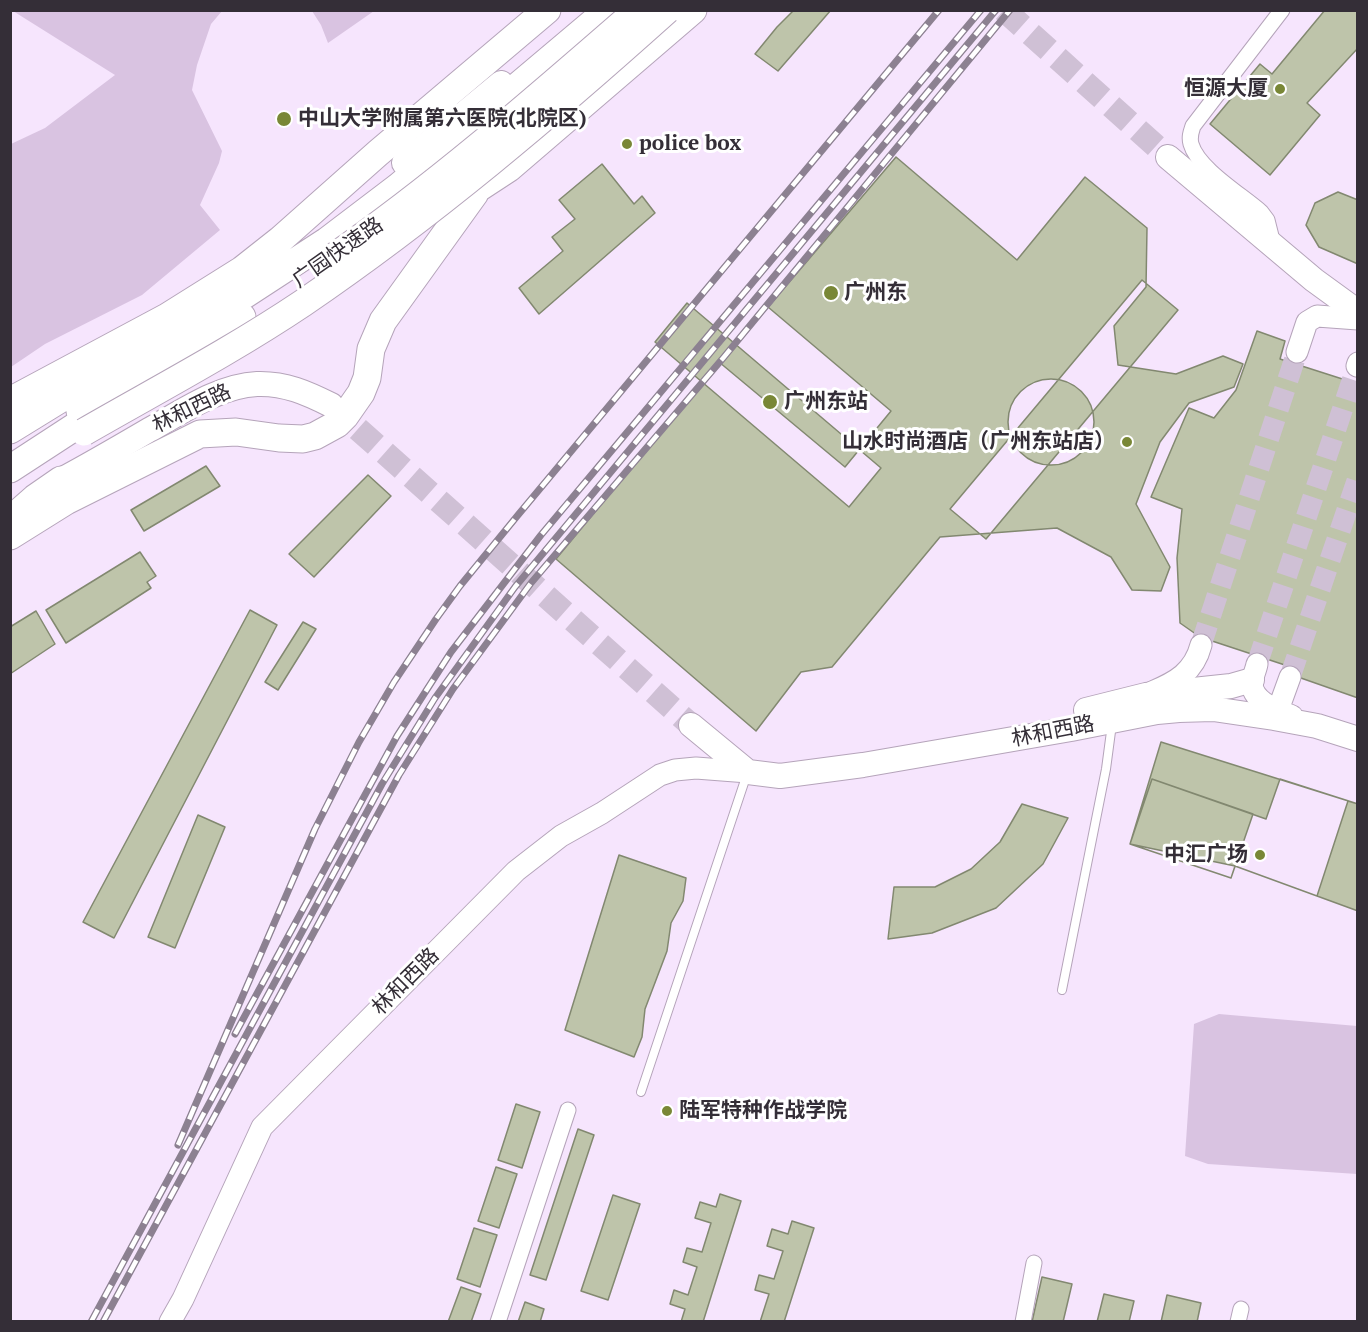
<!DOCTYPE html>
<meta charset="utf-8">
<style>
body{margin:0}
#map{position:relative;width:1368px;height:1332px;overflow:hidden;background:#f6e5fd;font-family:"PT Serif",serif}
canvas{display:block}
.frame{position:absolute;inset:0;border:12px solid #342e37;pointer-events:none}
</style>
<div id="map">
<canvas width="1368" height="1332"></canvas>
<div class="frame"></div>
</div>
<script>
const ctx = document.querySelector('canvas').getContext('2d');
ctx.lineJoin = 'round';
function paint(path, color) {
  ctx.fillStyle = color;
  ctx.fill(path, 'evenodd');
}
function trace(path, color, width, dash) {
  ctx.strokeStyle = color;
  ctx.lineWidth = width;
  ctx.lineCap = dash ? 'butt' : 'round';
  ctx.setLineDash(dash || []);
  ctx.stroke(path);
}
function write(font, color, halo, rows, align = 'center') {
  ctx.font = font + ' "PT Serif","Noto Sans SC",serif';
  ctx.lineWidth = 6;
  ctx.setLineDash([]);
  ctx.textBaseline = 'middle';
  ctx.strokeStyle = halo;
  ctx.fillStyle = color;
  for (const [text, x, y, turn = 0] of rows) {
    ctx.save();
    ctx.translate(x, y);
    ctx.rotate((+turn || 0) * Math.PI / 180);
    ctx.textAlign = isNaN(turn) ? turn : align;
    if (halo) ctx.strokeText(text, 0, 0);
    ctx.fillText(text, 0, 0);
    ctx.restore();
  }
}
paint(new Path2D(`
 M 13,11 L 225,11 L 222,11 L 211,24 L 197,65 L 192,90 L 222,151 L 219,163 L 200,205 L 220,230 L 142,295 L 45,344 L 11,367 L 11,144 L 45,128 L 115,75 Z
 M 312,11 L 374,11 L 328,43 L 321,25 Z
 M 1219,1014 L 1357,1026 L 1357,1174 L 1208,1164 L 1185,1156 L 1194,1024 Z`), '#d9c3e1');
const building = new Path2D(`
 M 794,10 L 831,10 L 778,71 L 755,54 L 777,27 Z
 M 1325,10 L 1358,10 L 1358,48 L 1307,103 L 1320,115 L 1270,175 L 1210,124 L 1260,64 L 1272,74 Z
 M 896,157 L 1017,260 L 1085,177 L 1147,228 L 1146,287 L 1114,326 L 1118,365 L 1176,374 L 1223,356 L 1243,364 L 1234,387 L 1189,403 L 1160,442 L 1136,504 L 1170,567 L 1161,591 L 1132,590 L 1111,557 L 1057,528 L 940,537 L 832,667 L 801,672 L 756,731 L 556,559 L 719,362 L 845,467 L 891,411 L 768,307 Z
 M 602,164 L 634,204 L 642,196 L 655,213 L 539,314 L 519,288 L 563,251 L 552,237 L 575,219 L 559,200 Z
 M 1338,192 L 1358,200 L 1358,264 L 1319,247 L 1306,225 L 1315,203 Z
 M 1142,280 L 1178,310 L 986,539 L 950,509 Z
 M 687,303 L 881,468 L 849,507 L 655,342 Z
 M 1257,331 L 1285,341 L 1280,359 L 1358,384 L 1358,698 L 1298,677 L 1300,670 L 1200,637 L 1180,623 L 1177,558 L 1182,509 L 1151,497 L 1189,408 L 1214,418 L 1236,390 Z
 M1008 422a43 43 0 1 1 86 0a43 43 0 1 1-86 0Z
 M 206,466 L 220,486 L 144,531 L 131,510 Z
 M 368,475 L 391,496 L 314,577 L 289,554 Z
 M 140,552 L 156,576 L 147,582 L 151,588 L 66,643 L 46,610 Z
 M 250,610 L 277,625 L 114,938 L 83,922 Z
 M 36,611 L 55,644 L 10,674 L 10,627 Z
 M 303,622 L 316,629 L 278,690 L 265,682 Z
 M 1161,742 L 1358,804 L 1358,911 L 1235,866 L 1130,844 Z
 M 1152,779 L 1253,814 L 1231,878 L 1130,844 Z
 M 1152,779 L 1266,819 L 1280,779 L 1358,804 L 1358,911 L 1235,866 L 1231,878 L 1130,844 Z
 M 1348,801 L 1358,804 L 1358,911 L 1317,896 Z
 M 1022,804 L 1068,818 L 1043,864 L 996,908 L 932,933 L 888,939 L 894,887 L 935,887 L 971,869 L 1000,842 Z
 M 198,815 L 225,827 L 175,948 L 148,937 Z
 M 619,855 L 686,878 L 683,901 L 671,923 L 667,951 L 645,1009 L 642,1037 L 634,1057 L 565,1030 Z
 M 516,1104 L 540,1112 L 522,1168 L 498,1160 Z
 M 578,1129 L 594,1135 L 546,1280 L 530,1275 Z
 M 496,1167 L 517,1174 L 499,1228 L 478,1221 Z
 M 720,1194 L 741,1201 L 703,1322 L 681,1322 L 685,1309 L 670,1304 L 674,1290 L 688,1295 L 697,1267 L 683,1262 L 687,1248 L 702,1252 L 711,1223 L 695,1218 L 700,1202 L 716,1207 Z
 M 613,1195 L 640,1204 L 608,1300 L 581,1291 Z
 M 792,1221 L 814,1228 L 784,1322 L 760,1322 L 769,1294 L 755,1290 L 759,1275 L 774,1279 L 783,1251 L 767,1246 L 772,1229 L 788,1234 Z
 M 474,1228 L 497,1235 L 480,1287 L 457,1279 Z
 M 1042,1277 L 1072,1284 L 1063,1322 L 1032,1322 Z
 M 461,1287 L 481,1294 L 471,1322 L 448,1322 Z
 M 1104,1294 L 1134,1301 L 1129,1322 L 1097,1322 Z
 M 1167,1295 L 1201,1303 L 1197,1322 L 1161,1322 Z
 M 525,1302 L 544,1309 L 540,1322 L 518,1322 Z`);
paint(building, '#bec4aa');
trace(building, '#828870', 1.5);
trace(new Path2D(`
 M 1201,645 L 1297,352
 M 1257,664 L 1357,366
 M 1290,677 L 1358,478`), '#cfc0d5', 21, [21, 10]);
trace(new Path2D(`
 M 1004,10 L 1168,157
 M 331,405 L 691,725`), '#cfc0d5', 24, [24, 12]);
const lane = new Path2D(`
 M 1062,990 L 1106,769 L 1112,724
 M 641,1092 L 747,774`);
const street = new Path2D(`
 M 1273,244 L 1267,220 L 1261,212 C 1242,195 1198,169 1191,144 C 1189,137 1191,132 1193,126 L 1282,10
 M 498,1322 L 568,1110
 M 1023,1322 L 1034,1263
 M 1238,1322 L 1241,1309`);
const secondary = new Path2D(`
 M 1297,352 L 1307,322 L 1317,316 L 1358,319
 M 1357,366 L 1358,363
 M 1257,664 C 1256,670 1252,678 1252,683 C 1252,702 1278,710 1292,716
 M 1152,692 C 1176,682 1194,672 1201,645
 M 1278,710 L 1290,677
 M 170,1322 L 183,1299 L 262,1127 L 516,871 L 561,836 L 602,813 L 660,775 L 675,770 L 696,768 L 748,772`);
const primary = new Path2D(`
 M 1168,157 L 1314,280 L 1358,312
 M 404,163 L 501,83
 M 61,480 C 91,464 120,447 149,430 C 182,412 218,386 257,384 C 285,383 307,393 331,405
 M 1086,710 L 1146,695 L 1231,686 L 1252,680
 M 691,725 L 748,772
 M 748,772 L 780,776 L 863,765 L 1071,729 L 1157,712 L 1179,710 L 1213,709 L 1274,718 L 1317,726 L 1358,739`);
const highway = new Path2D(`
 M 454,204 L 509,168 L 693,10
 M 10,401 L 167,317 L 242,270 L 280,240 L 378,153 L 547,10
 M 80,411 L 242,317
 M 10,430 L 75,390 L 235,301 L 327,241 L 398,187 L 608,10
 M 10,469 L 102,409
 M 18,513 L 35,498 L 61,480
 M 10,536 L 66,501 L 200,434 L 236,432 L 279,438 L 303,439 L 315,436 L 337,424 L 345,416 L 361,393 L 367,378 L 371,349 L 383,321 L 475,193`);
trace(lane, '#b5a4ba', 10);
trace(street, '#b5a4ba', 17);
trace(secondary, '#b5a4ba', 23);
trace(primary, '#b5a4ba', 26);
trace(highway, '#b5a4ba', 29);
trace(lane, '#fff', 8);
trace(street, '#fff', 15);
trace(secondary, '#fff', 21);
trace(primary, '#fff', 24);
trace(highway, '#fff', 27);
const rail = new Path2D(`
 M 235,1034 L 397,736 L 451,652 L 541,535 L 981,10
 M 178,1145 L 315,829 L 359,742 L 394,682 L 436,619 L 460,586 L 518,515 L 939,10
 M 91,1322 L 382,784 L 435,698 L 515,587 L 996,10
 M 103,1322 L 399,775 L 453,689 L 531,583 L 724,357 L 1010,10`);
trace(rail, '#8c8191', 7);
trace(rail, '#fff', 4.5, [14]);
const highwayBridge = new Path2D(`
 M 331,259 C 439,184 538,97 638,10
 M 84,432 C 157,390 233,350 303,303 C 432,215 551,114 667,10`);
trace(highwayBridge, '#b5a4ba', 29, []);
trace(highwayBridge, '#fff', 27);
for (const [x, y, r, color] of [
 [1280,89,6,"#798736"],
 [284,119,8,"#798736"],
 [627,144,6,"#798736"],
 [831,293,8,"#798736"],
 [770,402,8,"#798736"],
 [1127,442,6,"#798736"],
 [1260,855,6,"#798736"],
 [667,1111,6,"#798736"]
]) {
  const dot = new Path2D();
  dot.arc(x, y, r, 0, 2 * Math.PI);
  ctx.fillStyle = color;
  ctx.fill(dot);
  trace(dot, '#fff', 2);
}
write('bold 21px', '#342e37', '#fff', [
 ["恒源大厦",1268,89,"right"],
 ["中山大学附属第六医院(北院区)",298,119],
 ["police box",639,144],
 ["广州东",844,293],
 ["广州东站",784,402],
 ["山水时尚酒店（广州东站店）",1115,442,"right"],
 ["中汇广场",1248,855,"right"],
 ["陆军特种作战学院",679,1111]
], 'left');
write('21px', '#342e37', '#fff', [
 ["广园快速路",338,253,-35],
 ["林和西路",192,409,-26],
 ["林和西路",1053,732,-11],
 ["林和西路",406,982,-45]
]);
</script>
